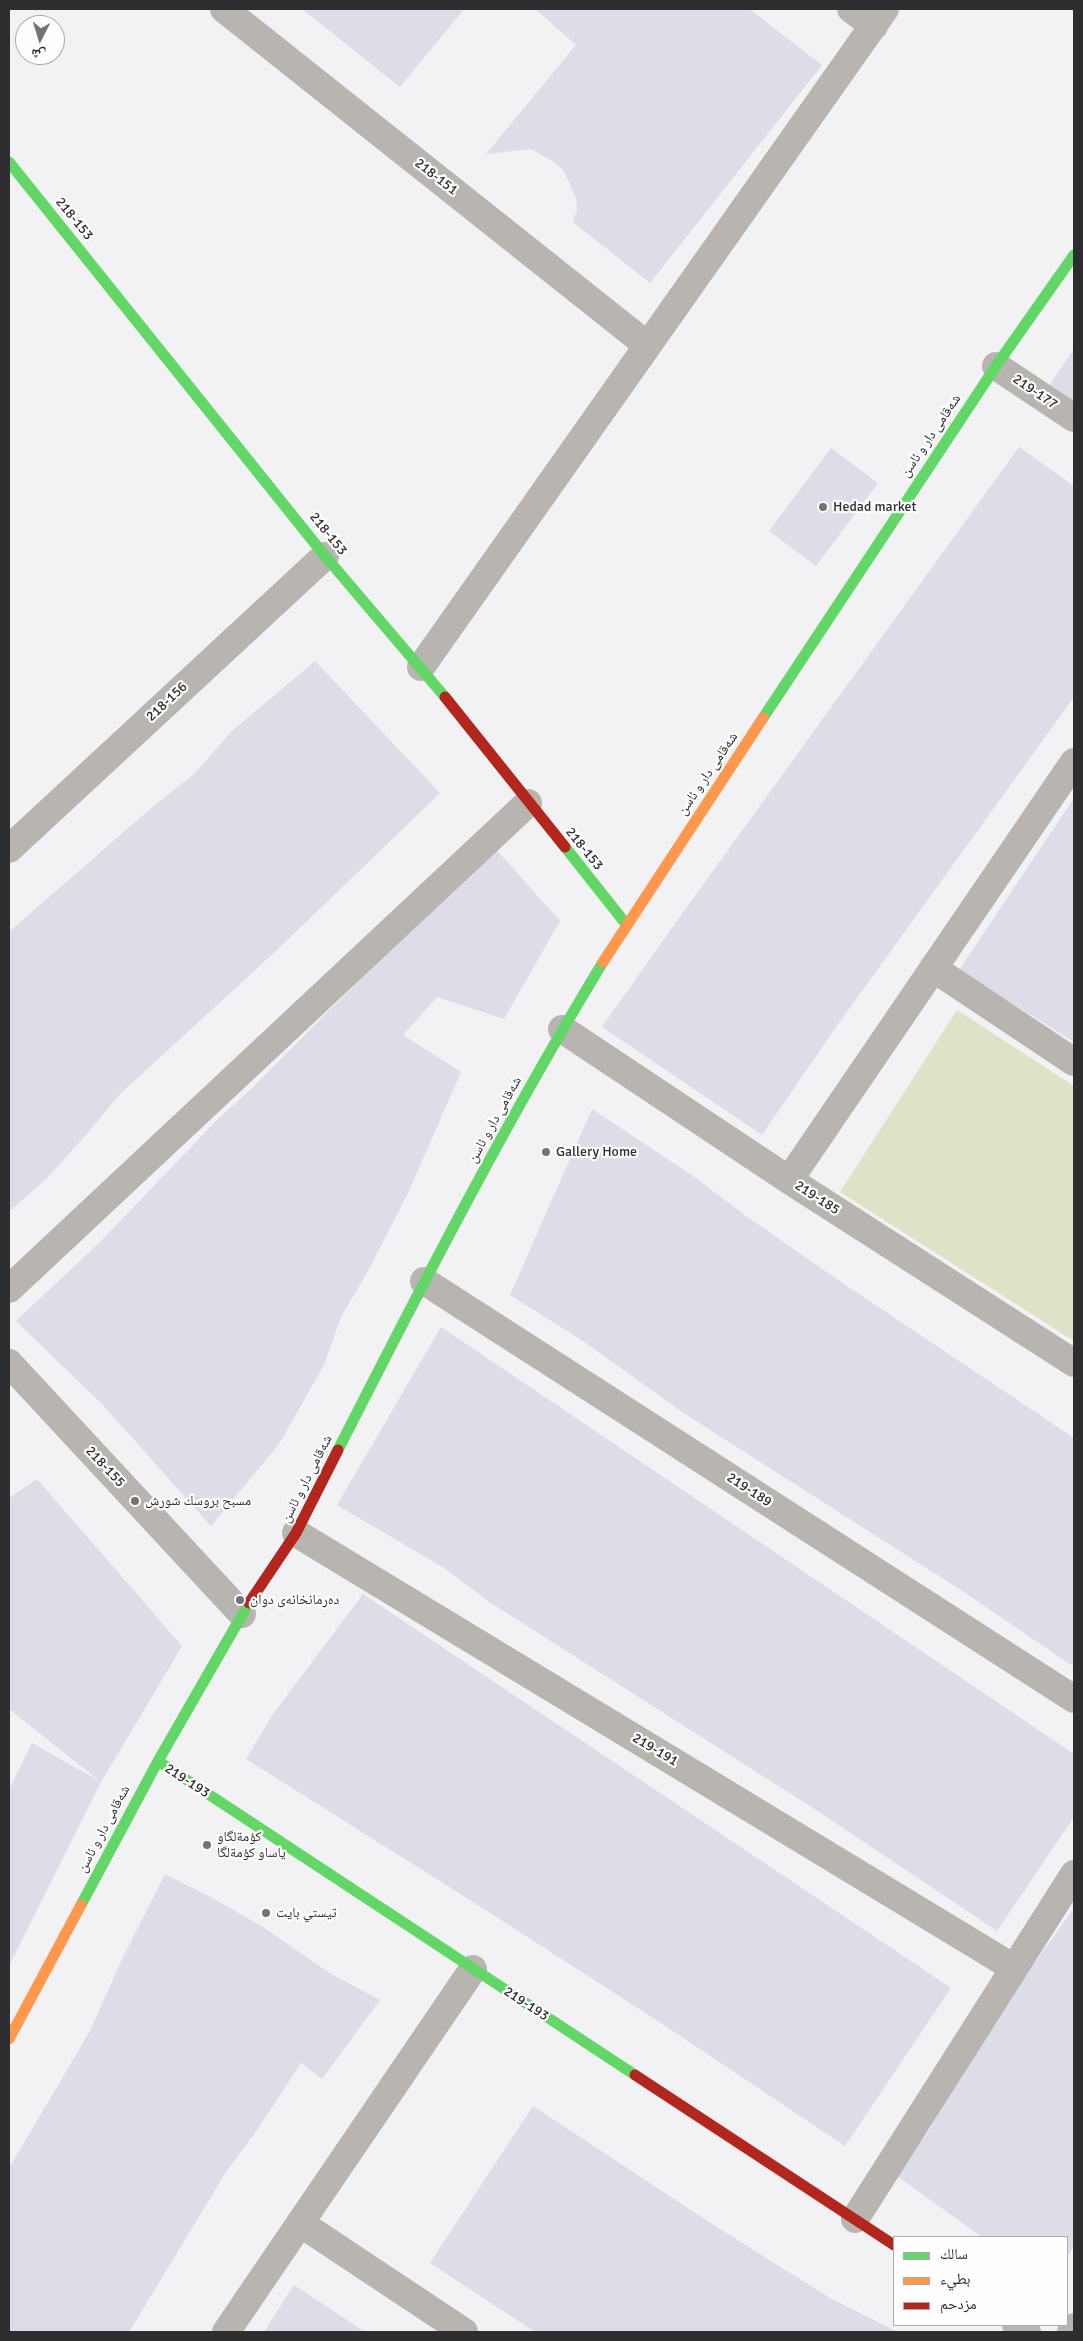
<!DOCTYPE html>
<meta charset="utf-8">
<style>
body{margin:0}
#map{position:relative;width:1083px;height:2341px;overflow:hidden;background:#f2f1f4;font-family:Signika,"Noto Naskh Arabic",sans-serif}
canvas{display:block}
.frame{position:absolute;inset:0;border:10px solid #2e2e30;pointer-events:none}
.legend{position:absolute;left:893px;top:2236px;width:175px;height:90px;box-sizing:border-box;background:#fefeff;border:1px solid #ababac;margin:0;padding:6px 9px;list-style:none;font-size:15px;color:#2e2e30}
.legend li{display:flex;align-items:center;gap:10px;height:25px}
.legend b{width:25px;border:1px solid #ababac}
.north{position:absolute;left:15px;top:15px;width:50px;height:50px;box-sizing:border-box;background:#fefeff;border:1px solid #ababac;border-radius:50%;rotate:185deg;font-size:14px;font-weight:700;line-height:20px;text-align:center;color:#2e2e30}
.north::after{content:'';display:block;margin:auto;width:18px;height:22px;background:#737275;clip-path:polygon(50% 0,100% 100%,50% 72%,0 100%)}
</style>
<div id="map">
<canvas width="1083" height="2341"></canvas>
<div class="frame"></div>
<ul class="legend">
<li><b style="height:6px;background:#63d668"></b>سالك</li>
<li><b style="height:6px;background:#ff974d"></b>بطيء</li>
<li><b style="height:6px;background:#b3261e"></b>مزدحم</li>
</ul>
<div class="north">ش</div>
</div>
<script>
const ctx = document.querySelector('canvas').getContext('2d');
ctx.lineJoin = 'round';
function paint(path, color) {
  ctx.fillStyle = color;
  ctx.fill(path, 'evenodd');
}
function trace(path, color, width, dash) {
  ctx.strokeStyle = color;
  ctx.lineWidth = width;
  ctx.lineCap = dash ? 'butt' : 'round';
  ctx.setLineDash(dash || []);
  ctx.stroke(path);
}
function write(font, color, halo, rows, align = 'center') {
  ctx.font = font + ' Signika,"Noto Naskh Arabic",sans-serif';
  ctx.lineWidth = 4.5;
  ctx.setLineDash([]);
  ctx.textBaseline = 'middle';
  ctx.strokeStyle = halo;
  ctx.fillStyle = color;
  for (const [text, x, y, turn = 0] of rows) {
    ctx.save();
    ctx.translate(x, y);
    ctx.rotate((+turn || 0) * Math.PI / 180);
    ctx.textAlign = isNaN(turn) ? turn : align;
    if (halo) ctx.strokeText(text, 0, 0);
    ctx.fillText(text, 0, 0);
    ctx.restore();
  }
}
paint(new Path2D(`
 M 957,1010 L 1074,1086 L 1074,1341 L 840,1192 Z`), '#dfe2c7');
paint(new Path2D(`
 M 302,9 L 464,9 L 400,87 Z
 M 535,9 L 749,9 L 822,65 L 650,283 L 573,222 L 577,209 L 576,198 L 564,171 L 554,162 L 531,149 L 486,154 L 576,45 Z
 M 1074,349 L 1074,402 L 1049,386 Z
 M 1019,447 L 1074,486 L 1074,697 L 836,1027 L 762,1135 L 602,1027 L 679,918 Z
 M 831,448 L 878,483 L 816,566 L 769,531 Z
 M 315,661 L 440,793 L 278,949 L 119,1095 L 85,1136 L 47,1178 L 9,1212 L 9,932 L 150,809 L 194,774 L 232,731 Z
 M 1074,798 L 1074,1042 L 959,970 Z
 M 493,846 L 560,921 L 504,1019 L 437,997 L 403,1035 L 461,1072 L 408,1193 L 367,1273 L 341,1317 L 324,1365 L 279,1444 L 211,1526 L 103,1405 L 16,1321 L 100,1242 L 218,1119 L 249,1091 Z
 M 592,1109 L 693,1176 L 746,1216 L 841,1282 L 1074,1438 L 1074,1667 L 961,1590 L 685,1414 L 583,1341 L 510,1295 Z
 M 441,1327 L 1074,1754 L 1074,1817 L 997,1931 L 816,1810 L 491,1603 L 444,1568 L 337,1505 Z
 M 37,1479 L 182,1646 L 101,1782 L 9,1709 L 9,1498 Z
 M 363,1594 L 951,1988 L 845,2146 L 664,2025 L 481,1907 L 246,1759 L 273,1714 Z
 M 32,1743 L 101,1782 L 9,1966 L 9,1790 Z
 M 165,1874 L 216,1900 L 263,1927 L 331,1974 L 380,2000 L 322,2079 L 301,2063 L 257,2130 L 226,2172 L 129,2332 L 9,2332 L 9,2168 L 90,2031 L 122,1959 Z
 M 1074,1908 L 1074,2246 L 1067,2257 L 1067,2237 L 982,2237 L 897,2176 L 930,2129 L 959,2077 L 1023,1979 Z
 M 533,2106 L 712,2224 L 830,2298 L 898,2332 L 535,2332 L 430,2263 Z
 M 294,2285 L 341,2316 L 365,2332 L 264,2332 Z`), '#dddce7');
trace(new Path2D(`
 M 224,9 L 647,345
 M 851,9 L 874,26
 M 996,366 L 1074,418
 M 421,667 L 885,9
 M 9,849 L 325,556
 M 933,968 L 1074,1062
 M 562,1029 L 789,1180 L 1074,1363
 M 789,1180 L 1074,762
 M 424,1281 L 1074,1699
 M 9,1289 L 528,803
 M 9,1363 L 242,1614
 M 296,1533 L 1014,1968
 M 855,2219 L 1074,1874
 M 300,2223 L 464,2332
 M 1016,2325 L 1027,2332
 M 226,2332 L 473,1969
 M 1071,2332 L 1074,2327`), '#b8b5b0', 28);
trace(new Path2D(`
 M 9,162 L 325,556 L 445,697
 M 763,718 L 996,366 L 1074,255
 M 565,847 L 626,924
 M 338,1450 C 422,1285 507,1120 603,962
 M 158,1761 L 635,2075
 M 81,1905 L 158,1761 L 249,1603`), '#63d668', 11);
trace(new Path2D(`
 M 603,962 L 763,718
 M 9,2039 L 81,1905`), '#ff974d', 11);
trace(new Path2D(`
 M 445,697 L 565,847
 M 249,1603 L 296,1533 L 338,1450
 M 635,2075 L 894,2245`), '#b3261e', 11);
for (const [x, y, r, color] of [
 [823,507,5,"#737275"],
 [546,1152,5,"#737275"],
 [135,1501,5,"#737275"],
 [240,1600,5,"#737275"],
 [207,1845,5,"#737275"],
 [266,1913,5,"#737275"]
]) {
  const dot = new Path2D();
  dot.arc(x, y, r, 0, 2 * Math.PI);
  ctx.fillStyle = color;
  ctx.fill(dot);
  trace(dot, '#fefeff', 2);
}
write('14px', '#2e2e30', '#fefeff', [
 ["218-151",436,177,38],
 ["218-153",74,219,51],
 ["219-177",1035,392,34],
 ["شەقامی دار و ئاسن",931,436,-56],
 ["218-153",328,534,51],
 ["218-156",167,702,-43],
 ["شەقامی دار و ئاسن",708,774,-56],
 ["218-153",584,849,51],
 ["شەقامی دار و ئاسن",495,1120,-61],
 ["219-185",817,1198,33],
 ["218-155",105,1467,47],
 ["شەقامی دار و ئاسن",307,1479,-63],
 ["219-189",749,1490,33],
 ["219-191",655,1750,31],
 ["219-193",187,1781,33],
 ["شەقامی دار و ئاسن",104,1829,-62],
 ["219-193",526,2004,33]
]);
write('14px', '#2e2e30', '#fefeff', [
 ["Hedad market",833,507],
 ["Gallery Home",556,1152],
 ["مسبح بروسك شورش",145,1501],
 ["دەرمانخانەی دوان",250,1600],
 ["كؤمةلگاو",217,1837],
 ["ياساو كؤمةلگا",217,1853],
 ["تيستي بايت",276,1913]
], 'left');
</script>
